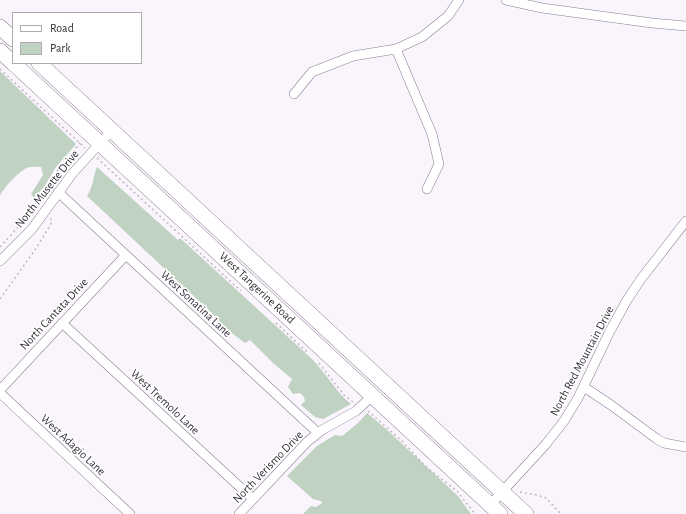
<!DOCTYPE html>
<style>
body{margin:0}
#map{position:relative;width:686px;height:514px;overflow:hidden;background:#faf4fd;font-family:"Alegreya Sans",sans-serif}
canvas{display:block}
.legend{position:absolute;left:12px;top:12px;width:130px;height:52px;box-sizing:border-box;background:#fff;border:1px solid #aeacaf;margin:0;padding:5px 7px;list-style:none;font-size:12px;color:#352f38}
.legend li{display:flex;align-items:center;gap:8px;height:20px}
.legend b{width:20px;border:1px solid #aeacaf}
</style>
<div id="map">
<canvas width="686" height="514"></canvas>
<ul class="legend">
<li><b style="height:5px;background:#fff"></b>Road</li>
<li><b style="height:11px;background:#c0d2c2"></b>Park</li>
</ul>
</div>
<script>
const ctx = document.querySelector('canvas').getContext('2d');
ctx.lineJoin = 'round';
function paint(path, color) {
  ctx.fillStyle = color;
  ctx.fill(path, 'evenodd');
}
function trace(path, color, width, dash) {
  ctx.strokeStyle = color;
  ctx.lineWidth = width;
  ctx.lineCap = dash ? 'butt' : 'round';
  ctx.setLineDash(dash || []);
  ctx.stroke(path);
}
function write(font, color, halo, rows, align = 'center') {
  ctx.font = font + ' "Alegreya Sans",sans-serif';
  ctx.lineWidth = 3.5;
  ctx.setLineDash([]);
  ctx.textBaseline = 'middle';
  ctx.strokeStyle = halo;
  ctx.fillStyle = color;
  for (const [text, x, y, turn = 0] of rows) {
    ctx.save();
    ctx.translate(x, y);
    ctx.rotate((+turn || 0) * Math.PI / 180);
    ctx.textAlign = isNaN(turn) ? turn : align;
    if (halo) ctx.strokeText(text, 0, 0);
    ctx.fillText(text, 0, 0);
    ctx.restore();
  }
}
paint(new Path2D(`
 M 0,71 L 76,144 L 56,167 L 44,187 L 34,198 L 31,194 L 43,175 L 41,167 C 36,167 30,166 25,169 C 17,173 5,187 0,195 Z
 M 97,167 L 178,240 L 180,238 L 312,359 C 326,373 336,392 351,404 L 323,419 L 315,417 L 301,405 L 305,401 L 304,397 L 300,393 L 293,394 L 288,387 L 292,379 L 273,363 L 250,340 L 245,343 L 224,327 L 215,316 L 87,196 C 93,188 93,176 97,167 Z
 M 367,413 L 385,428 L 458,496 L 471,514 L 303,514 L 311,506 L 316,507 L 322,503 L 321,501 L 313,499 L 287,476 L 317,446 L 335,435 L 342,436 L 358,423 Z`), '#c0d2c2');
const minor = new Path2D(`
 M 506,0 L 542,8 L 652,23 L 686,26
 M 396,49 L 432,134 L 439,164 L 427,189
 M 294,94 L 312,72 L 353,56 L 396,49 L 422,37 L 448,16 L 459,0
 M 58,192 L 318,433
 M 0,261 L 32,229 L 72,174 L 112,130
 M 62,323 L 253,499
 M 584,387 L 611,405 L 657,439 L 664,443 L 686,447
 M 0,390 L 126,255
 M 0,393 L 130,514
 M 490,505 L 546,444 L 564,421 L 578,398 L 610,331 L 627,300 L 641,279 L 686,221
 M 239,514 L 307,442 L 322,430 L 356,411 L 373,395`);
const primary = new Path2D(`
 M 0,27 L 13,39
 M 0,51 L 13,63
 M 13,63 L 500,514
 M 39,63 L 526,514`);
trace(minor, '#8a7c90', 10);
trace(primary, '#8a7c90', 16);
trace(new Path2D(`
 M 0,69 L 85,148
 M 97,158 L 241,291
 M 0,247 L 22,223 L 57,171 L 80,143
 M 0,299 L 37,247 L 52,222 L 50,217
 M 276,323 L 307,352
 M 319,363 L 344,395 L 353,402
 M 368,411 L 402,441 L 426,467 L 457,491 L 475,514
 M 520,492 L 537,495 L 546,498 L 561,514`), '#bdb7c0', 1.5, [2, 3]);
trace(minor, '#fff', 9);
trace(primary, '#fff', 15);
write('12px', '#352f38', '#fff', [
 ["North Musette Drive",47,189,-52],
 ["West Tangerine Road",257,288,43],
 ["West Sonatina Lane",196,304,43],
 ["North Cantata Drive",54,314,-47],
 ["North Red Mountain Drive",582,361,-62],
 ["West Tremolo Lane",165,402,43],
 ["West Adagio Lane",73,445,43],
 ["North Verismo Drive",268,467,-46]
]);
</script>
